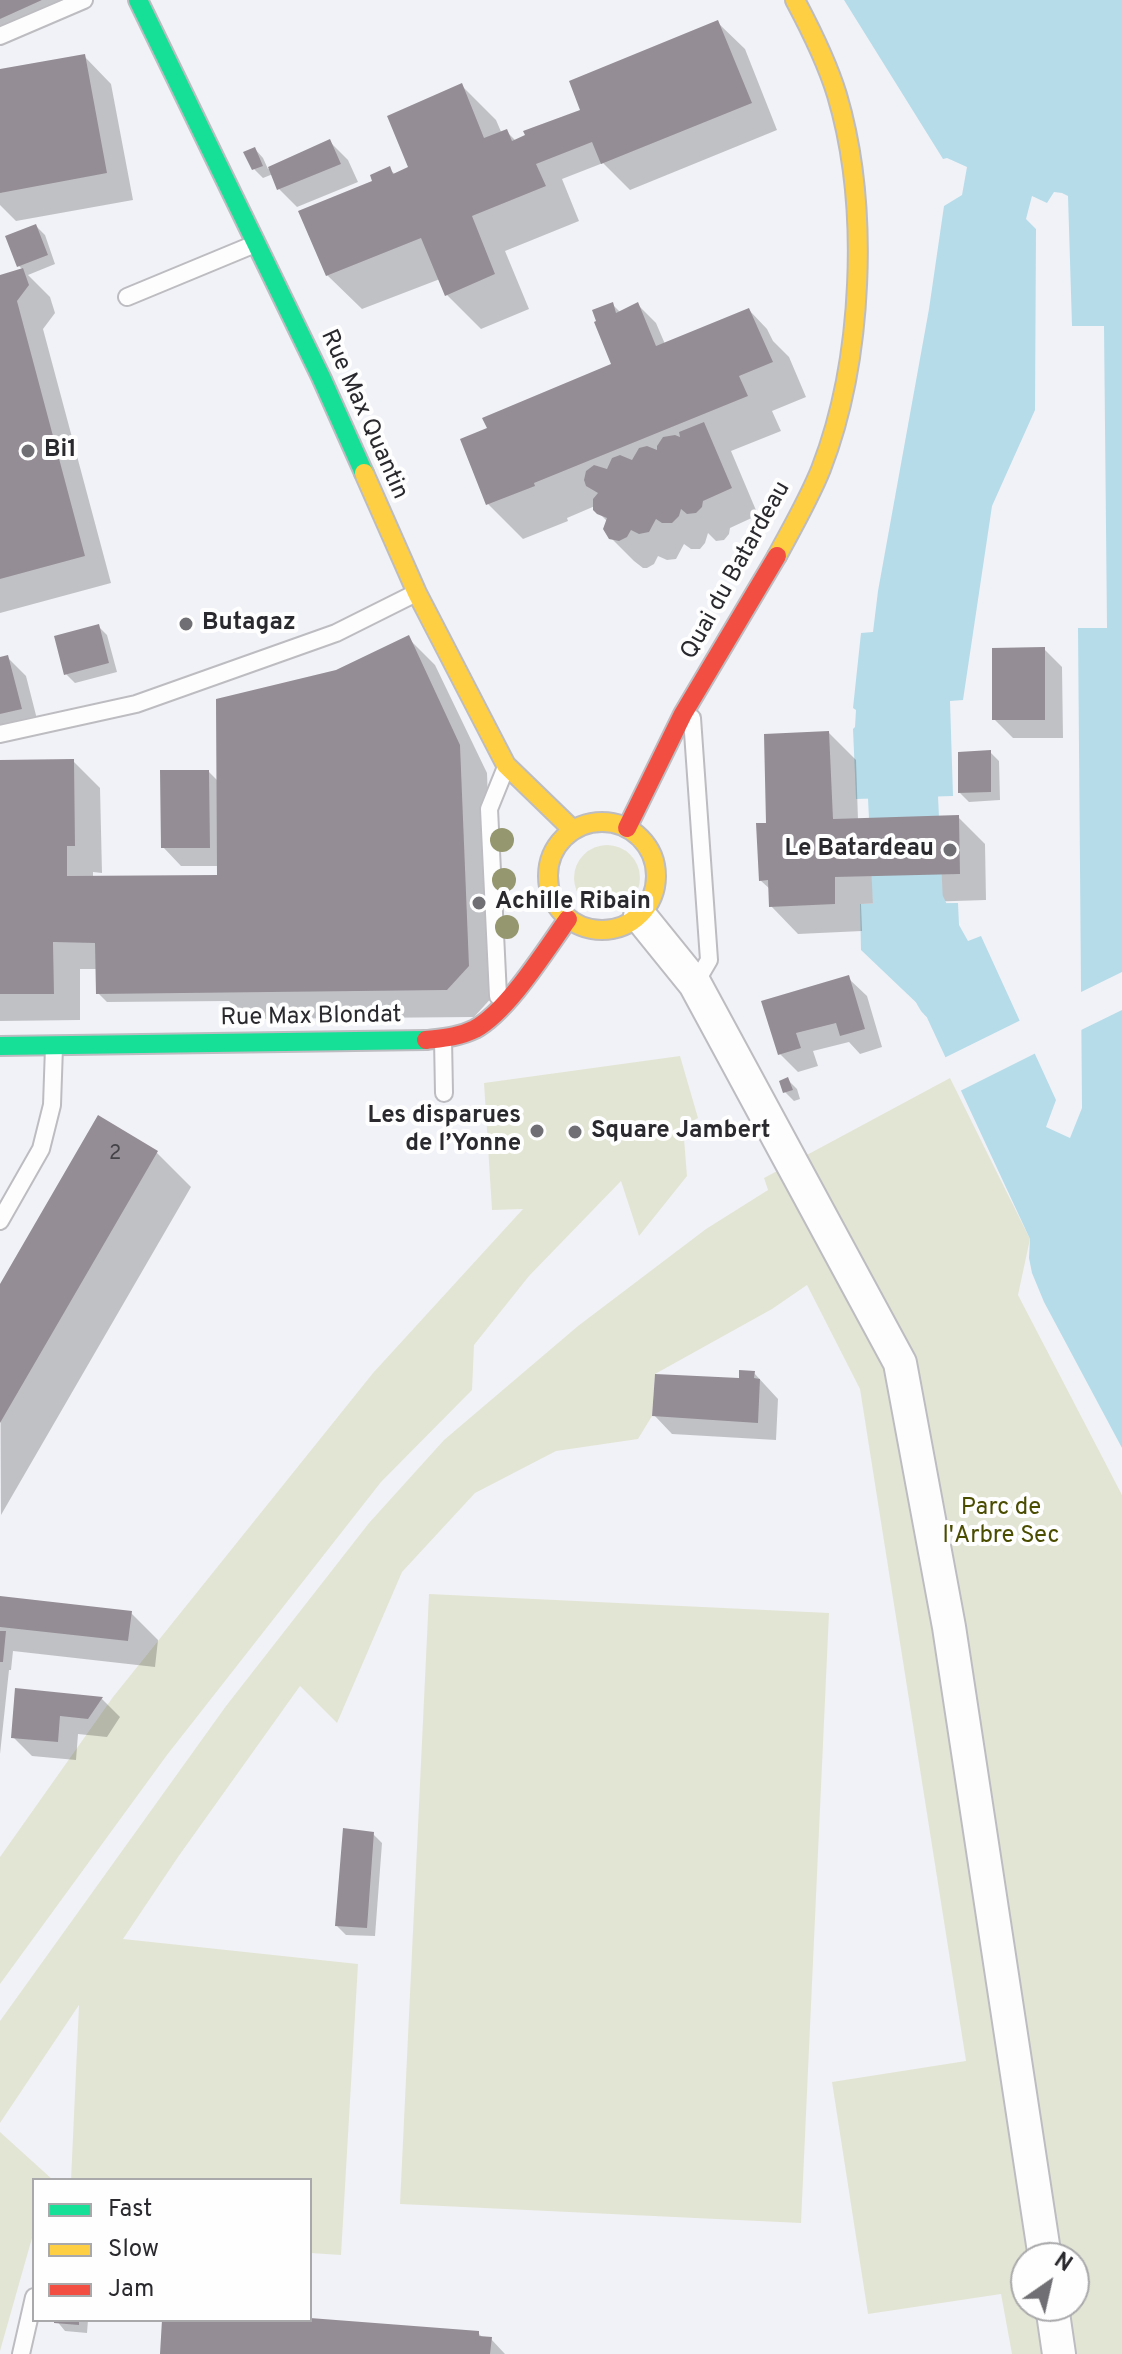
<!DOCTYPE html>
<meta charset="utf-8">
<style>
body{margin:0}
#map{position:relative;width:1122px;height:2354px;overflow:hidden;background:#f1f2f7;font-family:Overpass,sans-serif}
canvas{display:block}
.legend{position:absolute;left:32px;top:2178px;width:280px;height:144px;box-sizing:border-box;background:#fefefe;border:2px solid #a9a9ab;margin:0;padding:10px 14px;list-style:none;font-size:24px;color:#2a2a2e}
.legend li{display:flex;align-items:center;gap:16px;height:40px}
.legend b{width:40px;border:2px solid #a9a9ab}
.north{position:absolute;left:1010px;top:2242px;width:80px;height:80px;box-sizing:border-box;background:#fefefe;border:2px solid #a9a9ab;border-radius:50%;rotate:34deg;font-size:22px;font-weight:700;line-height:32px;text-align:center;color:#2a2a2e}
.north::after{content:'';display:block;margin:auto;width:28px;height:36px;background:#707074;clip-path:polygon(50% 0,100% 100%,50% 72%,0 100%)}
</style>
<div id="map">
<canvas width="1122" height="2354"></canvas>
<ul class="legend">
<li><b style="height:10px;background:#16e098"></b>Fast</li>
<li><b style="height:10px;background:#ffcf43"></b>Slow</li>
<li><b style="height:10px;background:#f24e42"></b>Jam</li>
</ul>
<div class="north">N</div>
</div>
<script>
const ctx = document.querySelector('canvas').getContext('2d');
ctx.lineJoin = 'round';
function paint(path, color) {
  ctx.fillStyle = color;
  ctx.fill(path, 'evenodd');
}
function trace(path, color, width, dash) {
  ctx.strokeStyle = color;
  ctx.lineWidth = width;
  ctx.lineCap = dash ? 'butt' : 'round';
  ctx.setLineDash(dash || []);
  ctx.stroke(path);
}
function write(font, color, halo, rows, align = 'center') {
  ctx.font = font + ' Overpass,sans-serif';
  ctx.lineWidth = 8;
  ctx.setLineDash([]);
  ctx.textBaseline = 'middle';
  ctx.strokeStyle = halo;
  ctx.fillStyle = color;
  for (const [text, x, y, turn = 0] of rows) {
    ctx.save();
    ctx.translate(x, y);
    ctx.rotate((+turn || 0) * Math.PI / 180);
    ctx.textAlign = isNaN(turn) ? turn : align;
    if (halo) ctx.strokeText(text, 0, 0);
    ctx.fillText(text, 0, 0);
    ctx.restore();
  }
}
paint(new Path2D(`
 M574 878a33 33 0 1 1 66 0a33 33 0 1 1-66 0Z
 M 680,1056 L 698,1118 L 683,1126 L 687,1176 L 639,1236 L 621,1181 L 529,1276 L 474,1345 L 472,1390 L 381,1482 L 167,1755 L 0,1984 L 0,1857 L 113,1697 L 373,1373 L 523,1209 L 492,1210 L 484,1083 Z
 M 950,1078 L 1030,1239 L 1018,1295 L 1122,1495 L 1122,2354 L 1012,2354 L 1001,2294 L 868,2314 L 832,2082 L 966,2061 L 860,1389 L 807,1285 L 772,1309 L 655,1374 L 652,1416 L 638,1439 L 556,1451 L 475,1493 L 402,1572 L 337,1723 L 300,1686 L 178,1857 L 123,1939 L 358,1964 L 341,2255 L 310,2253 L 310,2180 L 71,2180 L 79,2005 L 0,2123 L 0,2021 L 226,1706 L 369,1523 L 444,1440 L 578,1326 L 706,1229 L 768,1190 L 764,1178 ZM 1026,2258 L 1074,2258 L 1074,2306 L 1026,2306 Z
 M 429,1594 L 829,1613 L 801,2223 L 400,2204 Z
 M 0,2132 L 53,2180 L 34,2180 L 34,2231 L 0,2351 Z`), '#e3e5d4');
paint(new Path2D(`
 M 844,0 L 1122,0 L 1122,1448 L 1044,1302 L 1032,1273 L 1029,1258 L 1030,1239 L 923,1009 L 861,950 L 860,904 L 958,903 L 959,925 L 968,941 L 981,936 L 1056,1100 L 1046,1127 L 1070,1138 L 1082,1108 L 1078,628 L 1107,628 L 1104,326 L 1072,326 L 1068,196 L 1062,193 L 1054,192 L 1047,203 L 1032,196 L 1026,219 L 1036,229 L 1035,410 L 992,506 L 963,700 L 950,701 L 953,796 L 856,799 L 853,729 L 855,727 L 856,710 L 853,708 L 861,633 L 873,632 L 878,591 L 929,309 L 944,206 L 962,195 L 967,167 L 947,158 L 943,159 Z`), '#b6dce9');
paint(new Path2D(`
 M 1122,972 L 1122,1010 L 1077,1032 L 1077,994 Z
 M 1023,1019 L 1038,1052 L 958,1092 L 942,1059 Z`), '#f1f2f7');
paint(new Path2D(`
 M 0,0 L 86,0 L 89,5 L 0,45 Z
 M 717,22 L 745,49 L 777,130 L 630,190 L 603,163 L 562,179 L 579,221 L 505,251 L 529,309 L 481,329 L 446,294 L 440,279 L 362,309 L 327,275 L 375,182 L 389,169 L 396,175 L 411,168 L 462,86 L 496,120 L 502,134 L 507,132 L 516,141 L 583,111 Z
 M 84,56 L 111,84 L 133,200 L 16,221 L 0,205 L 0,71 Z
 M 330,142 L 348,160 L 358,182 L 297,207 L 279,189 L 273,174 L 263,178 L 254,169 L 255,149 L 263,158 L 268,169 Z
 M 36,226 L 45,235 L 55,264 L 28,275 L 50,297 L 55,313 L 43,329 L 111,583 L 0,613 L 0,277 L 23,270 L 19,266 Z
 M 612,304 L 620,312 L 638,305 L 656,323 L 665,344 L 749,310 L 767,329 L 773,341 L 789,357 L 806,397 L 772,411 L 781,431 L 731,451 L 758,515 L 730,528 L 729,534 L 724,540 L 716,541 L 708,533 L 705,543 L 700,549 L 691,549 L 684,544 L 676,559 L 667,560 L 658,556 L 654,564 L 647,568 L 643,568 L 634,561 L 606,533 L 608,522 L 595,509 L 595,506 L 567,518 L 568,521 L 523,539 L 488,504 L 614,366 Z
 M 98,626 L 107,635 L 117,672 L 75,683 L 66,674 Z
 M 408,638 L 435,665 L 487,773 L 495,994 L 474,1017 L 247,1019 L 229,1001 L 107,1002 L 98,993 L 97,969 L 80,969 L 80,1020 L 0,1021 L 0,761 L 73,761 L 100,788 L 102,873 L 93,872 L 93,878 L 219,880 L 219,866 L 181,866 L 163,847 L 209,772 L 219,782 L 337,672 Z
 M 1044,649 L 1062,667 L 1063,738 L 1013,738 L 994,719 Z
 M 7,657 L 26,676 L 39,727 L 0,737 L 0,659 Z
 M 829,733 L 856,760 L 858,820 L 958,817 L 985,844 L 986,900 L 861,904 L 862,931 L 798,934 L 771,906 L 771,890 L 760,880 L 768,824 Z
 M 990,752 L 999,761 L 1000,800 L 969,802 L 960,793 Z
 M 848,978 L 867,996 L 882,1047 L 860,1054 L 849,1042 L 813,1051 L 818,1066 L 798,1072 L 780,1054 L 764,1002 Z
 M 788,1080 L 797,1089 L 800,1099 L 794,1101 L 785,1092 Z
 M 99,1118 L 157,1153 L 191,1187 L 1,1515 L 0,1288 Z
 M 754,1373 L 778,1399 L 776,1440 L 672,1434 L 654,1415 Z
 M 0,1598 L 131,1613 L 158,1640 L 155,1667 L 13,1651 L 11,1670 L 9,1670 L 0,1754 Z
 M 17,1690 L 102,1699 L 120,1717 L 107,1737 L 78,1734 L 76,1760 L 32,1756 L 13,1737 Z
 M 373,1834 L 382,1843 L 375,1936 L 346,1935 L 337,1926 Z
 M 56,2320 L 88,2320 L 87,2333 L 65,2331 Z
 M 170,2320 L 310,2320 L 478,2333 L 484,2339 L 491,2339 L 505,2354 L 162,2354 Z`), '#0003');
trace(new Path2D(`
 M 911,700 L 903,797 L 908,904 L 949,990`), '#b6dce9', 70);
paint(new Path2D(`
 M 0,0 L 42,0 L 0,19 Z
 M 718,20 L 752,103 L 601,164 L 592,142 L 536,164 L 546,186 L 472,216 L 495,274 L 445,296 L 421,238 L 326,276 L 298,211 L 372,181 L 370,175 L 390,166 L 393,174 L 408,167 L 387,116 L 462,83 L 484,138 L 507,129 L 512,141 L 525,135 L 523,131 L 580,110 L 569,81 Z
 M 85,54 L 107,173 L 0,193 L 0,69 Z
 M 330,139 L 341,164 L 277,190 L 268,167 Z
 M 255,147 L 263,166 L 252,170 L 243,152 Z
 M 36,224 L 48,255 L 17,267 L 5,236 Z
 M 23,268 L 29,285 L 17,301 L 85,556 L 0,579 L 0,275 Z
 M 613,302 L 616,313 L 638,302 L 656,346 L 749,308 L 773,362 L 739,376 L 748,396 L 534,483 L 535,486 L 486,505 L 460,439 L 487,428 L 482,418 L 611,364 L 594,322 L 596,321 L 592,310 Z
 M 704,422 L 732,488 L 703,501 L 702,507 L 696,513 L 687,514 L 681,509 L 679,516 L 672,523 L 662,523 L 656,519 L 649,532 L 639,534 L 631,530 L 627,537 L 619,541 L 609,539 L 603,529 L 607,518 L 597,514 L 593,510 L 593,499 L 598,493 L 586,486 L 584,480 L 586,471 L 594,465 L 607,469 L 612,458 L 620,455 L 632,460 L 639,448 L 647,446 L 657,450 L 657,446 L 663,437 L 675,435 L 680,437 L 679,432 Z
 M 99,624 L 109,663 L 64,675 L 54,636 Z
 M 409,635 L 460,745 L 469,966 L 447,990 L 96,994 L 95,943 L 53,942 L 54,994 L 0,994 L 0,760 L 74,759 L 75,846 L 67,846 L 67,876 L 217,875 L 216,699 L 336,670 Z
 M 1045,647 L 1045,720 L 992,720 L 992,648 Z
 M 8,655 L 22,709 L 0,714 L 0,657 Z
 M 829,731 L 833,819 L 959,815 L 960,874 L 835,877 L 835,904 L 769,907 L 768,880 L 759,881 L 756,823 L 766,823 L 764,734 Z
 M 991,750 L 991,792 L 958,793 L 958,752 Z
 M 160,770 L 209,770 L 210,848 L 161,848 Z
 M 849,975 L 865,1029 L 840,1036 L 836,1023 L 796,1033 L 801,1048 L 778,1055 L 761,1001 Z
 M 788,1077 L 793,1090 L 783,1093 L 779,1081 Z
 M 98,1115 L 158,1151 L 0,1423 L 0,1284 Z
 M 739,1370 L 755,1371 L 754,1378 L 760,1379 L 758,1423 L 652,1416 L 655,1374 L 739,1378 Z
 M 0,1596 L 132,1611 L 128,1641 L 0,1627 Z
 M 0,1631 L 6,1631 L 3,1662 L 0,1662 Z
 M 15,1688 L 103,1697 L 88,1719 L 60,1716 L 58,1742 L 11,1738 Z
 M 343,1828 L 374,1832 L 367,1928 L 335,1926 Z
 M 310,2318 L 479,2331 L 479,2336 L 492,2337 L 490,2354 L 160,2354 L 162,2320 L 310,2320 Z
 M 54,2320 L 79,2320 L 79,2325 L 54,2323 Z`), '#948d95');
const lane = new Path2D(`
 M 0,36 L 84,0
 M 127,297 L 255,244
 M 692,718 L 709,960 L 695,984
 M 0,734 L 136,704 L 336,633 L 414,594
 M 498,996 L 489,809 L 506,767
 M 443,1039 L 444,1093
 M 0,1221 L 41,1149 L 52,1105 L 54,1047
 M 21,2354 L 34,2297`);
const street = new Path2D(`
 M 640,916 L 695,984 L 900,1363 L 949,1627 L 1045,2258
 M 1052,2306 L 1059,2354`);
const fast = new Path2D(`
 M 138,0 L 321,377 L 364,473
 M 0,1046 L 426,1040`);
const slow = new Path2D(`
 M 364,473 L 417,593 L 506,765 L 573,830
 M 777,556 C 792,528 809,499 821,469 C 863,361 870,206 837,95 C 827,62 811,30 795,0
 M548 876a54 54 0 1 1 108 0a54 54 0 1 1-108 0Z`);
const jam = new Path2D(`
 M 627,828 L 683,714 L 777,556
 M 426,1040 C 443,1038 459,1037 475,1029 C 508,1011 545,951 568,919`);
trace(lane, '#bdbdc1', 20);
trace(street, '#bdbdc1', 36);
trace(fast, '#bdbdc1', 22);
trace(slow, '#bdbdc1', 22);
trace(jam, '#bdbdc1', 22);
trace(lane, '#fdfdfe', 16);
trace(street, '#fdfdfe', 32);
trace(fast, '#16e098', 18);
trace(slow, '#ffcf43', 18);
trace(jam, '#f24e42', 18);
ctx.fillStyle = '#95976f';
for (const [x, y] of [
 [502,840],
 [504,880],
 [507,927]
]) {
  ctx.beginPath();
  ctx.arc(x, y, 12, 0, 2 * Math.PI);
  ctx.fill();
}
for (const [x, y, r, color] of [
 [28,451,8,"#707074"],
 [186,624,8,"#707074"],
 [950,850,8,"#707074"],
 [479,903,8,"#707074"],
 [537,1131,8,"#707074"],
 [575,1132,8,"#707074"]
]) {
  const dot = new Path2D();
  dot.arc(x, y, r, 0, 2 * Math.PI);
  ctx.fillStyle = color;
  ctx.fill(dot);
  trace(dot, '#fefefe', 3);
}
write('20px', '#444348', null, [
 ["2",115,1155]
]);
write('24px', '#2a2a2e', '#fefefe', [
 ["Rue Max Quantin",363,415,66],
 ["Quai du Batardeau",737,571,-61],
 ["Rue Max Blondat",311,1018,-1]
]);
write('bold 24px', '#2a2a2e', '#fefefe', [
 ["Bi1",44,451],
 ["Butagaz",202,624],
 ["Le Batardeau",934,850,"right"],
 ["Achille Ribain",495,903],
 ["Les disparues",521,1117,"right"],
 ["de l’Yonne",521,1145,"right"],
 ["Square Jambert",591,1132]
], 'left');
write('24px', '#4a4d00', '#fefefe', [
 ["Parc de",1001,1509],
 ["l'Arbre Sec",1001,1537]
]);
</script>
